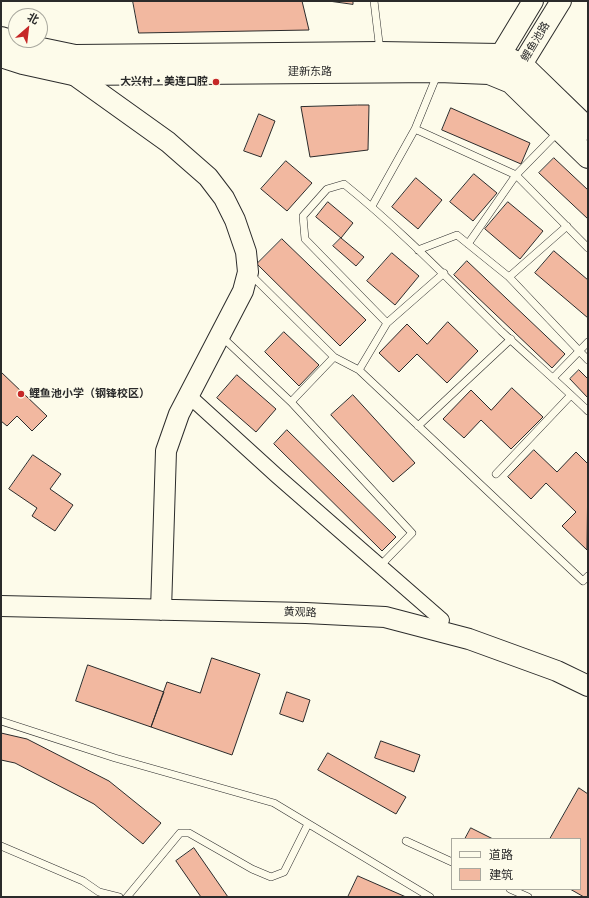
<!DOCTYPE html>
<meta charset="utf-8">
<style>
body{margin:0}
#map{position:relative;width:589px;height:898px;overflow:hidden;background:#fdfbea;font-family:Poppins,"Noto Sans SC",sans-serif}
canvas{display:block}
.frame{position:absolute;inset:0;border:2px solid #2b2b2b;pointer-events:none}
.legend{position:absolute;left:451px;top:838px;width:130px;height:52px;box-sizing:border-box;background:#fdfbea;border:1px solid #a9a89e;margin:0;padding:5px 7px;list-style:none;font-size:12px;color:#2b2b2b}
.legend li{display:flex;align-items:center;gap:8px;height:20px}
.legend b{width:20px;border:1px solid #a9a89e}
.north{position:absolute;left:8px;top:8px;width:40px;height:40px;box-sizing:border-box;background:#fdfbea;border:1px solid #a9a89e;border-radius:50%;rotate:28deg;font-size:11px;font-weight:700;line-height:16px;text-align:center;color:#2b2b2b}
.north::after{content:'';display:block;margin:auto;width:14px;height:18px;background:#c62828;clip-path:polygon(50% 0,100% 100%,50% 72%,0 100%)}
</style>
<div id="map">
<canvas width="589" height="898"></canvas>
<div class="frame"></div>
<ul class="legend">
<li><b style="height:5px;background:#fdfbea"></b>道路</li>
<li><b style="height:11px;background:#f2b8a0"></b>建筑</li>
</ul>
<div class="north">北</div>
</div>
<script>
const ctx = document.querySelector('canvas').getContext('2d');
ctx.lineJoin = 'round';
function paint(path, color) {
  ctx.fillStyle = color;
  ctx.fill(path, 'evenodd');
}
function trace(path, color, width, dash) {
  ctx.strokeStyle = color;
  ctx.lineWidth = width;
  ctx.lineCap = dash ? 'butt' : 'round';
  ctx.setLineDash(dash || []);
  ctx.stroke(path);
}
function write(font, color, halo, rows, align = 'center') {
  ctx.font = font + ' Poppins,"Noto Sans SC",sans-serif';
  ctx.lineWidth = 3;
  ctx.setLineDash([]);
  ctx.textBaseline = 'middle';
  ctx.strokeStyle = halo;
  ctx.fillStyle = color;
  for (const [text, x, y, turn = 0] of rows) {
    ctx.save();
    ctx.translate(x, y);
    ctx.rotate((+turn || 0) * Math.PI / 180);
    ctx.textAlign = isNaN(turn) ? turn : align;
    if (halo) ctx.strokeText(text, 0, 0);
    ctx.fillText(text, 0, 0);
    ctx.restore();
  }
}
const building = new Path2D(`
 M 133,1 L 302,1 L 309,30 L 139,33 Z
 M 329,1 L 353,1 L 353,4 Z
 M 358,105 L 369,105 L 368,150 L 310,157 L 301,107 Z
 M 451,108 L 530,143 L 521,164 L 442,130 Z
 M 259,114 L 275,121 L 261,157 L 244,151 Z
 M 554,158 L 588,190 L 588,219 L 539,173 Z
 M 286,161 L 312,183 L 287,211 L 261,189 Z
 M 474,174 L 497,193 L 473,221 L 450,202 Z
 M 416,178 L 442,200 L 418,229 L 392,207 Z
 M 328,202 L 353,223 L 341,238 L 316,217 Z
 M 508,202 L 543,231 L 520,259 L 485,229 Z
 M 341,238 L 364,257 L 356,266 L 333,246 Z
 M 282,239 L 366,320 L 340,346 L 257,264 Z
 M 554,251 L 588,280 L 588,318 L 535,273 Z
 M 392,253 L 419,276 L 395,305 L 367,281 Z
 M 467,261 L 565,354 L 552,368 L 454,275 Z
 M 448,322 L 478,351 L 447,383 L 417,354 L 399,372 L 379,353 L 407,324 L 427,344 Z
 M 284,332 L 319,365 L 299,386 L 265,352 Z
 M 579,370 L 588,379 L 588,398 L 570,379 Z
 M 1,372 L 47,416 L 32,431 L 17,416 L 7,426 L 1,421 Z
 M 237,375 L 276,409 L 256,432 L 217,398 Z
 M 512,388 L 543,417 L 511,449 L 481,420 L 464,438 L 443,419 L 471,390 L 491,410 Z
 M 353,395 L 415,463 L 393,482 L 331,415 Z
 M 287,430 L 396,537 L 382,551 L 274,444 Z
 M 534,450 L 557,472 L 576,452 L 588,464 L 587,550 L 562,526 L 576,512 L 546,483 L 531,499 L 508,477 Z
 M 33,455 L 61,474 L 50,489 L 73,505 L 55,531 L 32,516 L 37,508 L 9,489 Z
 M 212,658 L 260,674 L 232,755 L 151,727 L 167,682 L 200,693 Z
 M 88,665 L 164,692 L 151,727 L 76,701 Z
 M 287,692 L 310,700 L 303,722 L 280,714 Z
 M 1,733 L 27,739 L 109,781 L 161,823 L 143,844 L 94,804 L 15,763 L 1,760 Z
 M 381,741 L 420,755 L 414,772 L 375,758 Z
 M 328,753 L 406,797 L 396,814 L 318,770 Z
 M 579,788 L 588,794 L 588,897 L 584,897 L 570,889 L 580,889 L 580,839 L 550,839 Z
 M 471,828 L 493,839 L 465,839 Z
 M 194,848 L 228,897 L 201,897 L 176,861 Z
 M 358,876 L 406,897 L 348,897 Z`);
paint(building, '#f2b8a0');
trace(building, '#2b2b2b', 1);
const lane = new Path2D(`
 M 374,1 L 380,51
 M 415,129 L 516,175 L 588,248
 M 372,206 L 415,129 L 437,75
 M 468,244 L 516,175 L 558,132
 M 418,250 L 457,235 L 509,277 L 588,360
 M 249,273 L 334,357 L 359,370 L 583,581 L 588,576
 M 509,277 L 567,226
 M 387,323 L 305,239 L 303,216 L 327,189 L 344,184 C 400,229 450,281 501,331 C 530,358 560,384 588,411
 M 221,336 L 291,402 L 412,533 L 381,565
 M 359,370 L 387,323 L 444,273
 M 553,378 L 588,342
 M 291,402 L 334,357
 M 418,426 L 511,339
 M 496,474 L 571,395
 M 1,721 L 115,758 L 274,803 L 430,897
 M 406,841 L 452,862
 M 1,846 L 83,881 L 99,892 L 119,897
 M 510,889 L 528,897
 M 127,897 L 180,833 L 189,833 L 252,869 L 271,877 L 284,872 L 308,824`);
const street = new Path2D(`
 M 188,395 L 277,476 L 442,620`);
const secondary = new Path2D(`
 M 492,69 L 533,1
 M 73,74 L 168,142 L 208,177 L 224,198 L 235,220 L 246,252 L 248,272 L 243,291 L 179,414 L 166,451 L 161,610
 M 513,79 L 561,1
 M 1,606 L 306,613 L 385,617 L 469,639 L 557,671 L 588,686`);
const primary = new Path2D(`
 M 1,38 L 27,46 L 75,56 L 380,53 L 500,55 L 522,65 L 588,129
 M 1,56 L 23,63 L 73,74 L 439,71 L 489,73 L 511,82 L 588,157`);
trace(lane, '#2b2b2b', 8);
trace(street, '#2b2b2b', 16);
trace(secondary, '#2b2b2b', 22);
trace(primary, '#2b2b2b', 24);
trace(lane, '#fdfbea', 7);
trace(street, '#fdfbea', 14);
trace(secondary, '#fdfbea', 20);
trace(primary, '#fdfbea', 22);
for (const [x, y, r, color] of [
 [216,82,4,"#c62828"],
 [21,394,4,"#c62828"]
]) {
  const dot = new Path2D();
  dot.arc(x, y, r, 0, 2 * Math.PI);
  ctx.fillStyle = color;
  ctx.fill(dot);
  trace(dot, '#fdfbea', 1.5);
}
write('11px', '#2b2b2b', '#fdfbea', [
 ["鲤鱼池路",536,42,-59],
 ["建新东路",310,72],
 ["黄观路",300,613,2]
]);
write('bold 11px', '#2b2b2b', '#fdfbea', [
 ["大兴村‧美连口腔",208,82],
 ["鲤鱼池小学（钢锋校区）",29,394,"left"]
], 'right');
</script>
